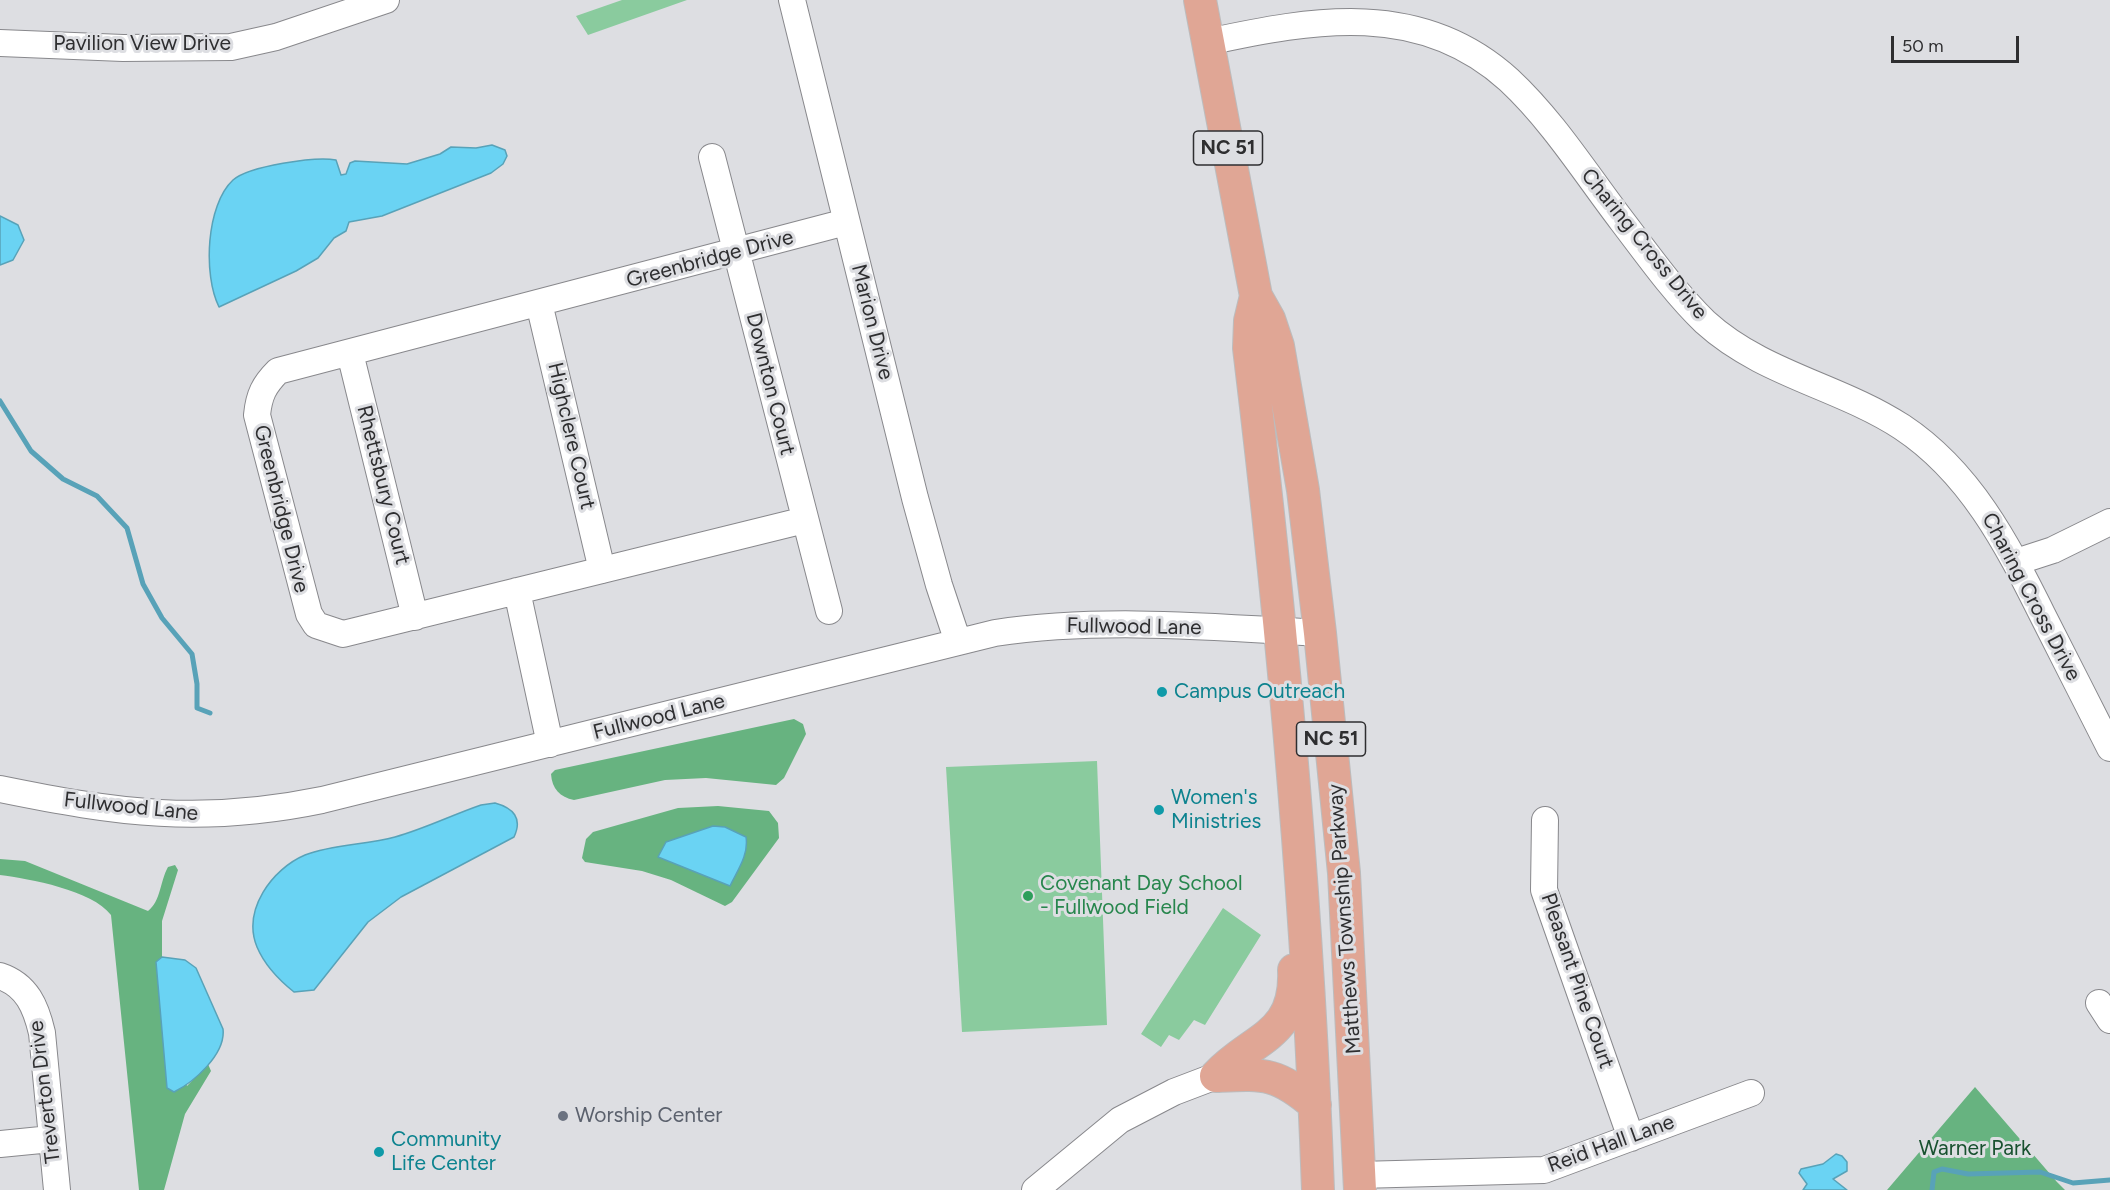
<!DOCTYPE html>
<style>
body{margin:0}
#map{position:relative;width:2110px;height:1190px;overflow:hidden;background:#dddee2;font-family:Figtree,sans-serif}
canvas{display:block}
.scale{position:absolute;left:1891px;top:36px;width:128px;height:27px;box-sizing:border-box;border:3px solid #2e2e30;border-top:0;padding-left:8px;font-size:18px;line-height:21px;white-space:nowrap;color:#2e2e30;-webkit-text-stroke:4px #dddee2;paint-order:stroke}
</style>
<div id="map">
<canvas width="2110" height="1190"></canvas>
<div class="scale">50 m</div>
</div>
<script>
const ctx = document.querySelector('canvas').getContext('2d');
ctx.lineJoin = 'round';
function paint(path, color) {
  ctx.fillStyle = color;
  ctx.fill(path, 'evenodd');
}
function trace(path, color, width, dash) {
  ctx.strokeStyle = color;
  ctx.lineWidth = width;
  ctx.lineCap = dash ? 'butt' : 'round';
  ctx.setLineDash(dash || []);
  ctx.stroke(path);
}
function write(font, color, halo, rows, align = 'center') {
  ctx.font = font + ' Figtree,sans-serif';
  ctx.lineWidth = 6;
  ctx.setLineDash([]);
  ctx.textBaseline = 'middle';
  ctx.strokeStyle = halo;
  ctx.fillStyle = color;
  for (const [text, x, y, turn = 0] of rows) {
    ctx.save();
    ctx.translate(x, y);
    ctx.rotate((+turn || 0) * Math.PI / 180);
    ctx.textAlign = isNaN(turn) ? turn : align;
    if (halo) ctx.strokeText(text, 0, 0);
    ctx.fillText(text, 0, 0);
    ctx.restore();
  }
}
paint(new Path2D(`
 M 622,0 L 687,0 L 588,35 L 576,16 Z
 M 1097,761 L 1107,1025 L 962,1032 L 946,767 Z
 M 1223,908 L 1261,935 L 1205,1025 L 1194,1020 L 1179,1040 L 1169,1035 L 1161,1047 L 1141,1034 Z`), '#8acb9e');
paint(new Path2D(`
 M 794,719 L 803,724 L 806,734 L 784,778 L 776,785 L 706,778 L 665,780 L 574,800 C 560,797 552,789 551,774 L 555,770 Z
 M 718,806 L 769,811 L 778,823 L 779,838 L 732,902 L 725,906 L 671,880 L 642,871 L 585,862 L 582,858 L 586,839 L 593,832 L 678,808 Z
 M 0,859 L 25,861 L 148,911 C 161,901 160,881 168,867 L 175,865 L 178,870 L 162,921 L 162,957 L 156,962 L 187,1086 L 208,1064 L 211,1071 L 185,1114 L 164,1190 L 139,1190 L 111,915 C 92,890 30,879 0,875 Z
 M 1975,1087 L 2057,1182 L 2065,1190 L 1887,1190 Z`), '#67b380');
const water = new Path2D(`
 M 492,145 L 505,150 L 507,156 L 503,164 L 491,173 L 382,216 L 349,222 L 346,231 L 334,238 L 318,258 L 296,271 L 219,307 C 203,275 206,205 233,180 C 249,166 316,156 336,160 L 341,175 L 346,174 L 350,163 L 355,161 L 407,164 L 440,154 L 451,147 L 476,148 Z
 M 0,216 L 18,225 L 24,240 L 13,260 L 0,265 Z
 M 495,803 C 513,808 523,818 514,837 L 401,897 L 368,922 L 314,990 L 294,992 C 279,980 265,966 257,947 C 242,910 272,869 305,855 C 333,844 366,845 395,837 C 424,829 452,815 481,805 Z
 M 713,826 L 725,827 L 746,837 C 749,855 737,871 730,886 L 658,857 L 666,842 Z
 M 162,957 L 185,960 L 196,968 L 223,1029 C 226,1054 194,1082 174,1092 L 167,1088 L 156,962 Z
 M 1836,1154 L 1842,1156 L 1847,1162 L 1847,1171 L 1833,1179 L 1847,1190 L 1803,1190 L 1807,1184 L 1799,1173 L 1801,1169 L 1823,1164 Z`);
paint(water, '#6ad3f3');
trace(water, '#58a2b8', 1.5);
trace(new Path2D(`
 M 0,401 L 31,451 L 63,479 L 97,496 L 127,528 L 143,584 L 162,618 L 192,654 L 197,684 L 197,708 L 210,713
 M 1932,1190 L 1934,1172 L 1942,1169 L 1968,1174 L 2040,1172 L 2073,1183 L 2110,1180`), '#58a2b8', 5);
const minor = new Path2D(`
 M 792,0 L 915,498 L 939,585 L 958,642
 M 1208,42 C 1314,19 1421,0 1509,80 C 1553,121 1586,174 1622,221 C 1648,255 1674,292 1705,322 C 1762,374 1839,386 1902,427 C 1970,472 2007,544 2042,614 C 2065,659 2087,703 2110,748
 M 0,43 L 123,48 L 231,47 L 276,37 L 386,0
 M 712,157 L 829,611
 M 539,303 L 602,570
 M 350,353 L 415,617
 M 805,520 L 343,634 L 316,625 L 309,614 L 257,415 C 259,395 264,385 278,371 L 846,222
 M 2016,562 L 2053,550 L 2110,522
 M 517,591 L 550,744
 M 0,789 C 118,813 201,825 322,800 L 995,633 C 1102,617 1213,627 1320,633
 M 1545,820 L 1544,890 L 1631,1138
 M 0,976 C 27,985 36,1007 42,1033 L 57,1190
 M 2099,1003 L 2110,1020
 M 0,1144 L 51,1139
 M 1359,1175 L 1544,1170 L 1751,1093
 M 1035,1190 L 1120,1120 L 1174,1092 L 1216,1076`);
const major = new Path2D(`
 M 1200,0 L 1256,296 L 1269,319 L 1278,346 L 1303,490 L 1320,633 L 1344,873 L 1360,1190
 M 1256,296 L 1250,321 L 1249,348 C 1283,628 1308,908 1318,1190
 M 1216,1076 C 1252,1037 1297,1037 1294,970
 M 1216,1076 C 1264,1074 1277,1072 1315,1105`);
trace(minor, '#88888c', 28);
trace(major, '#bcbcbd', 34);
trace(minor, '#fff', 26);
trace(major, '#e0a695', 32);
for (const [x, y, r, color] of [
 [1162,692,6,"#0f9aa8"],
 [1159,810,6,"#0f9aa8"],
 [1028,896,6,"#2e9e5b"],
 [563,1116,6,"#6b7280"],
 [379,1152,6,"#0f9aa8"]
]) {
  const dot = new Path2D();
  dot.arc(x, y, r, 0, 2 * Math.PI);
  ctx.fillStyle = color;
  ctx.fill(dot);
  trace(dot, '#dddee2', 2);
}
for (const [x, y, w] of [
 [1228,148,69],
 [1331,739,69]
]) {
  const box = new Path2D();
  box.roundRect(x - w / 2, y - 17, w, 34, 4.5);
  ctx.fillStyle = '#dddee2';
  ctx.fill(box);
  trace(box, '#2e2e30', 1.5);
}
write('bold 20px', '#2e2e30', null, [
 ["NC 51",1228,148],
 ["NC 51",1331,739]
]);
write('21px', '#2e2e30', '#dddee2', [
 ["Pavilion View Drive",142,44],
 ["Charing Cross Drive",1644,244,51],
 ["Greenbridge Drive",710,259,-15],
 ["Marion Drive",872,322,76],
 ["Downton Court",770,384,76],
 ["Highclere Court",571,436,77],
 ["Rhettsbury Court",383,485,76],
 ["Greenbridge Drive",281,509,76],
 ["Charing Cross Drive",2031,597,62],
 ["Fullwood Lane",1134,627,1],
 ["Fullwood Lane",659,717,-14],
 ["Fullwood Lane",131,807,6],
 ["Matthews Township Parkway",1345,919,-94],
 ["Pleasant Pine Court",1577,981,71],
 ["Treverton Drive",45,1092,-97],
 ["Reid Hall Lane",1611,1144,-20]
]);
write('21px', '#0d838f', '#dddee2', [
 ["Campus Outreach",1174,692],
 ["Women's",1171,798],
 ["Ministries",1171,822],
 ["Community",391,1140],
 ["Life Center",391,1164]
], 'left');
write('21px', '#27864d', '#dddee2', [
 ["Covenant Day School",1040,884],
 ["- Fullwood Field",1040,908]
], 'left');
write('21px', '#5b616d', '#dddee2', [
 ["Worship Center",575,1116]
], 'left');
write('21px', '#18512f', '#dddee2', [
 ["Warner Park",1975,1149]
]);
</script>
